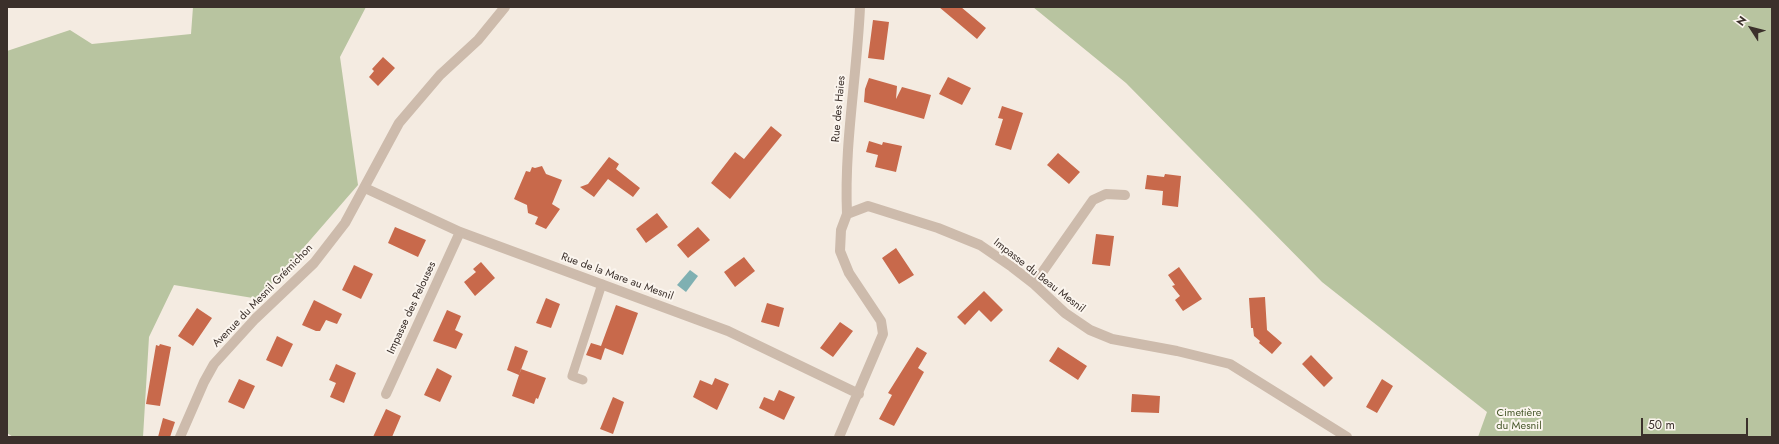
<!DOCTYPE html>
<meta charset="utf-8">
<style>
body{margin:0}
#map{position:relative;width:1779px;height:444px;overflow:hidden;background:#f4ebe1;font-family:Jost,sans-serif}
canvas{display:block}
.frame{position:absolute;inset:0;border:8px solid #3b302b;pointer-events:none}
.north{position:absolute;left:1731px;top:8px;width:40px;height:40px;-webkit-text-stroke:3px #fbf5ee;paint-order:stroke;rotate:306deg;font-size:11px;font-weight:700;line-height:16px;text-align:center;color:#3b302b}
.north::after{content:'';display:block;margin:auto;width:14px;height:18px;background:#3b302b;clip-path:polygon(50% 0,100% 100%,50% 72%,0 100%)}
.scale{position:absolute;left:1641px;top:418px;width:107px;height:18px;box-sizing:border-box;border:2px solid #3b302b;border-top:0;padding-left:5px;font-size:12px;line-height:14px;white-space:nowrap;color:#3b302b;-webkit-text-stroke:3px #fbf5ee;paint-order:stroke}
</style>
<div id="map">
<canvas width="1779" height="444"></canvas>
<div class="frame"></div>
<div class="north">N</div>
<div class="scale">50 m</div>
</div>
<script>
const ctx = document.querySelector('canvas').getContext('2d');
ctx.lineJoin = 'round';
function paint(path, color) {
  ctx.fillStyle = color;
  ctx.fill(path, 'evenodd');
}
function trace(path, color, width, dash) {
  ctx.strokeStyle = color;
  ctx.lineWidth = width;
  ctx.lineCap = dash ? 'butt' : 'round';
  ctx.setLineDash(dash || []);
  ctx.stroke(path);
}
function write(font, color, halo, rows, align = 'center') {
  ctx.font = font + ' Jost,sans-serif';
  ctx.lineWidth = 4;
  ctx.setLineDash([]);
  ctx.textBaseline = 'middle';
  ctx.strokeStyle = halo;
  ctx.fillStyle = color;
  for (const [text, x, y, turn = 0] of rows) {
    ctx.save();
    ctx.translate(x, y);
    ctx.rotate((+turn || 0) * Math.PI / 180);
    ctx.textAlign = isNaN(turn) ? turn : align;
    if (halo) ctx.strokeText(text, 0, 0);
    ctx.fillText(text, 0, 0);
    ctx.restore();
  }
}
paint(new Path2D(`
 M 193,7 L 366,7 L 340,57 L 358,185 L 259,299 L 174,285 L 149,337 L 143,437 L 13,437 L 7,433 L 7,51 L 70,30 L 92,44 L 191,34 Z
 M 1033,7 L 1772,7 L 1772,437 L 1478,437 L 1487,412 L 1322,282 L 1126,83 Z`), '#b8c4a0');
paint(new Path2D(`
 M 690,270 L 698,276 L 686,292 L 677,285 Z`), '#7fb0b2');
paint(new Path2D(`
 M 939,7 L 961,7 L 986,28 L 977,39 Z
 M 873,20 L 889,22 L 884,60 L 868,58 Z
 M 383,57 L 395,68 L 378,86 L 369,77 L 374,71 L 372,69 Z
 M 948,77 L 971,88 L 962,105 L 939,94 Z
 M 869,78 L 897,86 L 896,99 L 902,87 L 931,95 L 924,119 L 864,102 L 865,89 Z
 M 1002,106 L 1023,113 L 1011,150 L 995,145 L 1003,119 L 998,118 Z
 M 771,126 L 782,135 L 730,199 L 711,183 L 735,152 L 744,159 Z
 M 869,141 L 882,145 L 883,142 L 902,146 L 896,172 L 875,167 L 878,155 L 866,152 Z
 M 1058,153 L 1080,172 L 1069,184 L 1047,165 Z
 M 609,157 L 619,164 L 616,169 L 640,188 L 633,197 L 608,179 L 594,197 L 580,187 L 588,184 Z
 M 542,166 L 546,174 L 562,180 L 552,204 L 560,209 L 546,229 L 535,224 L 538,217 L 528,213 L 527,205 L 514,199 L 526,171 L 530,172 L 532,167 L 535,168 Z
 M 1165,174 L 1181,176 L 1178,207 L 1162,205 L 1163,191 L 1145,189 L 1147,175 L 1164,177 Z
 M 657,213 L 668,227 L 646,243 L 636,229 Z
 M 395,227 L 426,240 L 418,257 L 388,243 Z
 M 698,227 L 710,240 L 688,258 L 677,245 Z
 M 1096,234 L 1114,236 L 1110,266 L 1092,264 Z
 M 896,248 L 914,275 L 899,284 L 882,258 Z
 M 744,257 L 755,271 L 735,287 L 724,272 Z
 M 481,262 L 495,278 L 475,296 L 464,282 L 476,272 L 473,269 Z
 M 354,265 L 373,274 L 361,299 L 342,290 Z
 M 1179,267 L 1202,299 L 1183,311 L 1175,300 L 1180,296 L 1172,286 L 1175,285 L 1168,275 Z
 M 984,291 L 1003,310 L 991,322 L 979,310 L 965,325 L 957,317 Z
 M 1265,297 L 1267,330 L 1282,343 L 1272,354 L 1259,343 L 1260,341 L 1254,336 L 1253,328 L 1251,328 L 1249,298 Z
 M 546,298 L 560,304 L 551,328 L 536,323 Z
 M 314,300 L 342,314 L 337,324 L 326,320 L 320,331 L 316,331 L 302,325 Z
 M 767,303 L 784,308 L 779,327 L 761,322 Z
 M 616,305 L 638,313 L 623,355 L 605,348 L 601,360 L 586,355 L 591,343 L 601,346 Z
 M 197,308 L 212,318 L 193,346 L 178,336 Z
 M 447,310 L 461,316 L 455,330 L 463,334 L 456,349 L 433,341 Z
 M 840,322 L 853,331 L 833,357 L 820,348 Z
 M 277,336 L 293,344 L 282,367 L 266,360 Z
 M 160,344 L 171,347 L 160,406 L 146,404 L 156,345 L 159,346 Z
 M 515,346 L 528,351 L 519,375 L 507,370 Z
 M 917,347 L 927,353 L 918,368 L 924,372 L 894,426 L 879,419 L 892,395 L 888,393 Z
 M 1058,347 L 1087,366 L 1078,380 L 1049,361 Z
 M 1311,355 L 1333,378 L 1324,387 L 1302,364 Z
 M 336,364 L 356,373 L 344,403 L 330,397 L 336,383 L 329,380 Z
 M 437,368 L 452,376 L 440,402 L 424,395 Z
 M 521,369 L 546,378 L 538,399 L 536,398 L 534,404 L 512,396 Z
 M 715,378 L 729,384 L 717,410 L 693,397 L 700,380 L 712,385 Z
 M 239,379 L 255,386 L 244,409 L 228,402 Z
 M 1382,379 L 1393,386 L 1377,413 L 1366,407 Z
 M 779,390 L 795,397 L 784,420 L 759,408 L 764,397 L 774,401 Z
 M 1132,394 L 1160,396 L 1159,413 L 1131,412 Z
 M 613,397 L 624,402 L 613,434 L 600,429 Z
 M 386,409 L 401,416 L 392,437 L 373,437 Z
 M 163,418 L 175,422 L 170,437 L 158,437 Z`), '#c8694b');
trace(new Path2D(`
 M 583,380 L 572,376 L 602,284`), '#cdbbac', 9);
trace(new Path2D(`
 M 365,188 L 460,232 L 728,331 L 859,394
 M 847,214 C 844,144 857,76 860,7
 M 1034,284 L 1093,200 L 1106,194 L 1125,195
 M 386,394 L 460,232
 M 839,437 L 883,334 L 881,321 L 849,273 L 840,251 L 841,230 L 847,214 L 868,206 L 938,228 L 980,245 L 1012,267 L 1034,284 L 1065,313 L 1090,330 L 1112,339 L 1177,351 L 1230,364 L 1347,437`), '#cdbbac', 10);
trace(new Path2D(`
 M 180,437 L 204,382 L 214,364 L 255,319 L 314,263 L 345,223 L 399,123 L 440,75 L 478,40 L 505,7`), '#cdbbac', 10);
write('11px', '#3b302b', '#fbf5ee', [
 ["Rue des Haies",839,109,-85],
 ["Impasse du Beau Mesnil",1039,276,38],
 ["Rue de la Mare au Mesnil",617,277,20],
 ["Avenue du Mesnil Grémichon",263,296,-46],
 ["Impasse des Pelouses",412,308,-65]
]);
write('11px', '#4a5a2e', '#fbf5ee', [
 ["Cimetière",1519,413],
 ["du Mesnil",1519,426]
]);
</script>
